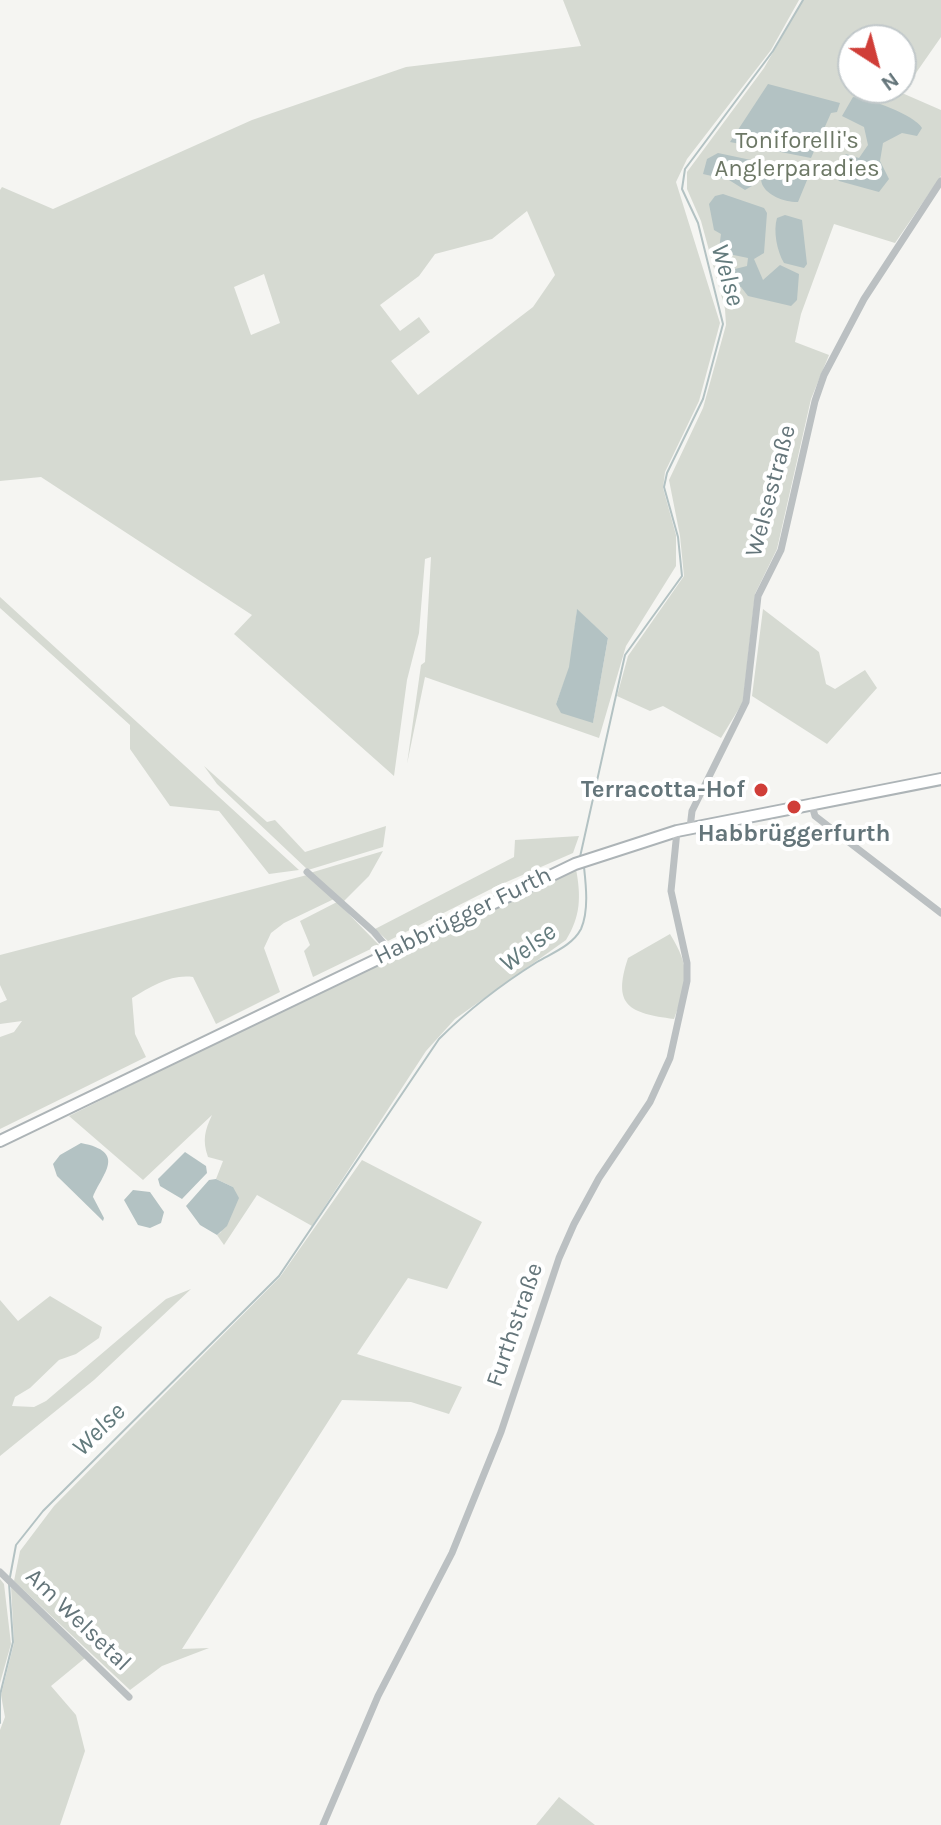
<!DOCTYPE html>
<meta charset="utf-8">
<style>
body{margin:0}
#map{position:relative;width:941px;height:1825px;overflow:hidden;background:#f5f5f2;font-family:Karla,sans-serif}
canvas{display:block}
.north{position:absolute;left:837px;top:24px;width:80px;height:80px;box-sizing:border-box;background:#fff;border:2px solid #c1c8ca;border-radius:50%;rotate:144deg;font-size:22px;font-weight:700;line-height:32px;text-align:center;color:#64757a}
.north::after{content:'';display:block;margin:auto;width:28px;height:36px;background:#d03e38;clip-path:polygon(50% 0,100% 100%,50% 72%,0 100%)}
</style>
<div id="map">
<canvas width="941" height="1825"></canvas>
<div class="north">N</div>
</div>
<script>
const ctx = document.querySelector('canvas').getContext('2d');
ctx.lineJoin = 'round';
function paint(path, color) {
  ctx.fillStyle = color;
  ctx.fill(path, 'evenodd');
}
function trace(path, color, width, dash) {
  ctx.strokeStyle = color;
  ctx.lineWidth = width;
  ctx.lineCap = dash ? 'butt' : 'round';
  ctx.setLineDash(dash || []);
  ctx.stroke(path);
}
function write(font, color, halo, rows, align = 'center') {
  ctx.font = font + ' Karla,sans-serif';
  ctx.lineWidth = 8;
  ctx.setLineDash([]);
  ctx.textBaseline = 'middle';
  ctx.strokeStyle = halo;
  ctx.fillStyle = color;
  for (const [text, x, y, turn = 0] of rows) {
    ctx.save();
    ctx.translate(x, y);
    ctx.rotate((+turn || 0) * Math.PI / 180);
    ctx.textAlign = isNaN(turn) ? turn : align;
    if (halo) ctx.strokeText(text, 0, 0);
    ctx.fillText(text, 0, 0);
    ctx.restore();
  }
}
paint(new Path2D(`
 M 563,0 L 799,0 L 771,50 L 687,159 L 676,182 L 720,323 L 699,401 L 665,472 L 663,488 L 676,535 L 676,566 L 626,646 L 599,738 L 425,677 L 407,764 L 421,665 L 425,662 L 431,557 L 425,559 L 419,633 L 407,680 L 394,776 L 234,634 L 252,615 L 41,477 L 0,481 L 0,190 L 2,187 L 53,209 L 252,120 L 406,67 L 581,46 ZM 527,211 L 555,275 L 533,307 L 418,395 L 391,361 L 430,332 L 419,317 L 400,331 L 380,305 L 419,276 L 435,254 L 492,239 ZM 264,274 L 280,323 L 251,335 L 234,287 ZM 577,610 L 608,638 L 593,722 L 556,704 L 570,667 Z
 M 803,0 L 941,0 L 941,37 L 902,93 L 941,110 L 941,176 L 895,243 L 834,224 L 801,314 L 795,342 L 829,355 L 811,399 L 777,549 L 755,594 L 743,702 L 721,738 L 663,706 L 650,711 L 617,696 L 628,656 L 684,576 L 680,536 L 669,480 L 703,408 L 726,325 L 725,309 L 701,221 L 687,189 L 687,172 L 764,68 ZM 853,40 L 901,40 L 901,88 L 853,88 Z
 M 0,597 L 299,870 L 269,874 L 219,811 L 170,806 L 130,749 L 130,725 L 0,608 Z
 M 763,609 L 819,652 L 826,684 L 835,689 L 865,670 L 877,688 L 827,744 L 752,696 Z
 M 204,766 L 267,822 L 275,820 L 305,852 L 386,826 L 383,847 L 308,870 L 217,784 Z
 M 579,836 L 573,853 L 495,887 L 388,941 L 375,929 L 514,857 L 515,840 Z
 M 383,851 L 369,876 L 343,902 L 310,873 Z
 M 576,869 C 581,896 581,916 566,940 L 455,1019 L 426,1051 L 312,1226 L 257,1195 L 224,1245 L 217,1235 L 221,1232 L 233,1187 L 216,1179 L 223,1161 L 208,1157 C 202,1140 205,1130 212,1115 L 143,1180 L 69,1116 L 534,885 Z
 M 307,875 L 334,899 L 284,923 L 271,933 L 264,948 L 280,992 L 216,1024 L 193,977 C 171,974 152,986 132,998 L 135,1034 L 146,1057 L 0,1129 L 0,1037 L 14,1032 L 22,1021 L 0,1024 L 0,1003 L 7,1000 L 0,985 L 0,955 Z
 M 337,902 L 379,945 L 313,977 L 304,951 L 310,945 L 300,921 Z
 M 670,934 C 691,968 688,982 674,1019 C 629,1013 612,1006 628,958 Z
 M 362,1160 L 482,1222 L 447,1289 L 408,1278 L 357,1354 L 462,1387 L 449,1414 L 411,1402 L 342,1400 L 182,1649 L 209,1648 L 162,1666 L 130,1690 L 14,1581 L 20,1551 L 54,1506 L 280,1277 Z
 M 191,1289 L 94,1380 L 0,1456 L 0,1300 L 18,1321 L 50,1296 L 102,1327 L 99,1338 L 76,1354 L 59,1360 L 30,1388 L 15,1397 L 12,1406 L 34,1407 L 46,1401 L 166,1299 Z
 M 0,1579 L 4,1584 L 11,1644 L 0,1683 Z
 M 11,1586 L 85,1658 L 51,1686 L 76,1715 L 85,1751 L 60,1825 L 0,1825 L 0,1730 L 5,1717 L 1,1695 L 14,1643 Z
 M 559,1797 L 595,1825 L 536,1825 Z`), '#d6dad2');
paint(new Path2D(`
 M 768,84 L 840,103 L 837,112 L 831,113 L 811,158 L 730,142 Z
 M 853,97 C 868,98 915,115 922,128 L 917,136 L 902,133 L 883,143 L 880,161 L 889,179 L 879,192 L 839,181 L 831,171 L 846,154 L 859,158 L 868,145 L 864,127 L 842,116 Z
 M 718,153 L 751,160 L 755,170 L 752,186 L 745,190 L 729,180 L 703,174 L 707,159 Z
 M 783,164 L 810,173 L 798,202 C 766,202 742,172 783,164 Z
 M 723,194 L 764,208 L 767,213 L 764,253 L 754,259 L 763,280 L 780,265 L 799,274 L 797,300 L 791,306 L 748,296 L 741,287 L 730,288 L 735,269 L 747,266 L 748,258 L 724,253 L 719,249 L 721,234 L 714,230 L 709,204 L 715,196 Z
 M 785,215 L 802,220 L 807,264 L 804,268 L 784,263 C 777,251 773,231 777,218 Z
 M 577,609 L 608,638 L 593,723 L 561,713 L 556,704 L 569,667 Z
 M 81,1143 C 128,1152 102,1174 93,1197 L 104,1218 L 103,1221 L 57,1176 L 53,1164 L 60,1155 Z
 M 185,1152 L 206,1166 L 207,1173 L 182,1199 L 160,1186 L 158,1179 Z
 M 216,1179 L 233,1187 L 239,1198 L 227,1226 L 217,1235 L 200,1225 L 186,1206 L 209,1180 Z
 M 133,1190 L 150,1192 L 164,1212 L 161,1223 L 150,1228 L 138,1225 L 124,1200 Z`), '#b3c2c3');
trace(new Path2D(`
 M 580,857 L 625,655 L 682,576 L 678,537 L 664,487 L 667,473 L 703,399 L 723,324 L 698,223 L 682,189 L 685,169 L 773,51 L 803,0
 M 10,1577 L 16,1545 L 43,1511 L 279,1276 L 439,1039 C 468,1010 502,984 537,962 C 552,953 572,946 581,929 C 589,911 586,885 584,867
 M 0,1723 L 0,1695 L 13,1642 L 9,1583`), '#b3c2c3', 2);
const secondary = new Path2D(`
 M 0,1141 L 575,864 L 677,831 L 941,779`);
trace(secondary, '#adb4b7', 14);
trace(new Path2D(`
 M 811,802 L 815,816 L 941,913
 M 690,828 L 692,811 L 746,702 L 758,596 L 781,550 L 815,401 L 824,375 L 864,299 L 941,181
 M 307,872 L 374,932 L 390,951
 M 0,1572 L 129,1697
 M 323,1825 L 378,1696 L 452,1553 L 501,1432 L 559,1258 L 574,1224 L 599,1178 L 650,1102 L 670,1058 L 687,981 L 687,963 L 671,891 L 677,831`), '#bbc0c2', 7);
trace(secondary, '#fff', 10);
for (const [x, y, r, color] of [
 [761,790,8,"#d03e38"],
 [794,807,8,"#d03e38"]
]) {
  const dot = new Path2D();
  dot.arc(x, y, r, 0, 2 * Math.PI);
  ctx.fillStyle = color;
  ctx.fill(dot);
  trace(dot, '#fff', 3);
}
write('24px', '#6d7866', '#fff', [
 ["Toniforelli's",797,141],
 ["Anglerparadies",797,169]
]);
write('24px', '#64757a', '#fff', [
 ["Welsestraße",771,491,-75],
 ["Habbrügger Furth",463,916,-26],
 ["Furthstraße",515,1325,-71],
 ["Am Welsetal",78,1620,44]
]);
write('bold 24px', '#64757a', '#fff', [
 ["Terracotta-Hof",745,790],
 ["Habbrüggerfurth",794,834,"center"]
], 'right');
write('italic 26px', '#637b7d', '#fff', [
 ["Welse",727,275,74],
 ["Welse",528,948,-37],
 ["Welse",99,1430,-45]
]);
</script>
